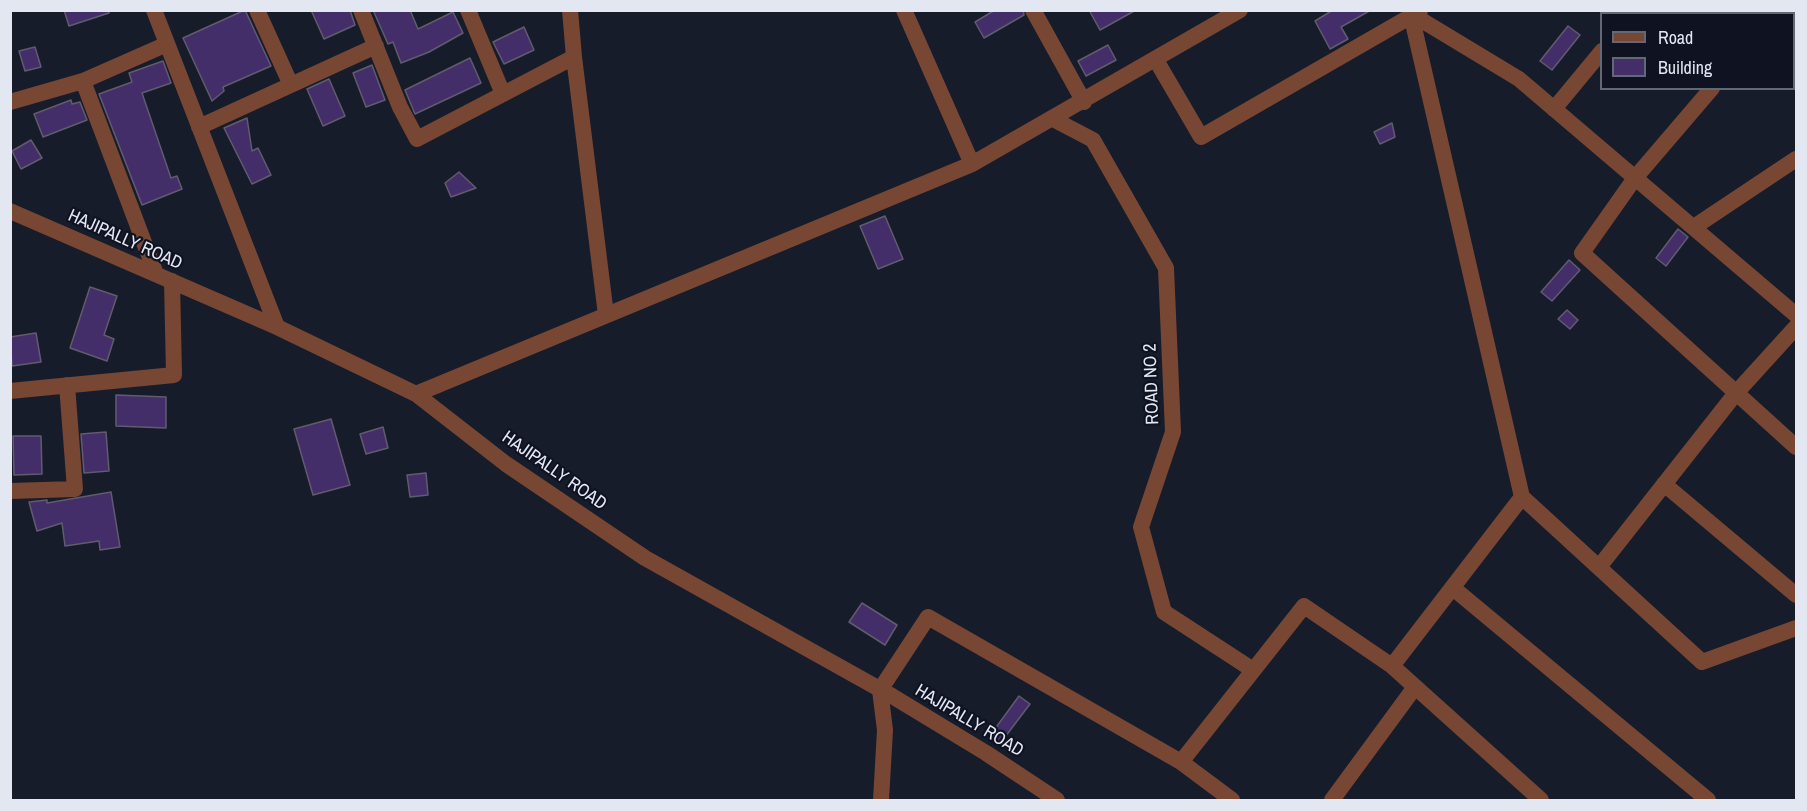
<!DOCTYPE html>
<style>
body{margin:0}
#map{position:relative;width:1807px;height:811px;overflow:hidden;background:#171c2b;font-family:"Archivo Narrow",sans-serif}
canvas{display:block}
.frame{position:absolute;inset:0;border:12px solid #e3e7f2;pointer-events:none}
.legend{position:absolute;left:1600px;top:12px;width:195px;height:78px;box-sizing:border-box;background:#0f1321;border:2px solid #646875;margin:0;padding:8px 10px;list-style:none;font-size:18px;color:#e3e7f2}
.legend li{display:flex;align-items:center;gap:12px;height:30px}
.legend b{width:30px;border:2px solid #646875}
</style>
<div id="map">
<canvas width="1807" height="811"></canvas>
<div class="frame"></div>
<ul class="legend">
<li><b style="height:8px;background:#774733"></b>Road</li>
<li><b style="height:16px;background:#442e6a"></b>Building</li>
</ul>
</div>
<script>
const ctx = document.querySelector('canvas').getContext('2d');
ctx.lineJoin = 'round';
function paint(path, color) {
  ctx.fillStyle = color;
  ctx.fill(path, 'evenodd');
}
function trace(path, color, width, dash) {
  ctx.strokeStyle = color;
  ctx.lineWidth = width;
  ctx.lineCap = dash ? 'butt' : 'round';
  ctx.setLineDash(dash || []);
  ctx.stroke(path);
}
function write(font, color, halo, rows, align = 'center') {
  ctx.font = font + ' "Archivo Narrow",sans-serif';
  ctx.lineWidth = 4.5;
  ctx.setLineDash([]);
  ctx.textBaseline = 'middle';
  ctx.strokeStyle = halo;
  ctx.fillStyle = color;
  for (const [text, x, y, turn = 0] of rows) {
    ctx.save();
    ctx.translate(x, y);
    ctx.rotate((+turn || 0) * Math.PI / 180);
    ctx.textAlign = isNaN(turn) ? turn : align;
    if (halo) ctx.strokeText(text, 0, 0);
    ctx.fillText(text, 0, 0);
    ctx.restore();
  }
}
const building = new Path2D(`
 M 64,10 L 109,10 L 109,13 L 69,26 Z
 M 245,10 L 271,66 L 223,87 L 224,91 L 212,101 L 183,38 Z
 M 311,10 L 350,10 L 355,25 L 324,39 Z
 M 373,10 L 410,10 L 418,29 L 453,12 L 463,33 L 429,52 L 401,63 L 393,42 L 388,44 Z
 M 995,10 L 1023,10 L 1024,15 L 984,38 L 975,22 Z
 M 1089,10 L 1136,10 L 1100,30 Z
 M 1333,10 L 1371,10 L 1341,27 L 1348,39 L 1330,49 L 1315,21 Z
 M 1568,26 L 1580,35 L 1552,70 L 1540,61 Z
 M 524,27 L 534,50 L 504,64 L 493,42 Z
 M 1108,45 L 1116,60 L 1086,76 L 1078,61 Z
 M 35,47 L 41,67 L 25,71 L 19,51 Z
 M 470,58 L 481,83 L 415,114 L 405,90 Z
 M 163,61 L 171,83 L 142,93 L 171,178 L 177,176 L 182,189 L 142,205 L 99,94 L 132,82 L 129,73 Z
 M 372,65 L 385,100 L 366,107 L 353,73 Z
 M 329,79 L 345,116 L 323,126 L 307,89 Z
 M 71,100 L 72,104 L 80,102 L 87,120 L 43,137 L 34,114 Z
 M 247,118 L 252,151 L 258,148 L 271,175 L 252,184 L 224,128 Z
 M 1392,123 L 1395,137 L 1380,144 L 1374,132 Z
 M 31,140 L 42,158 L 21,169 L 12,151 Z
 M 459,172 L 476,188 L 451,197 L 445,183 Z
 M 885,216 L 903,259 L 878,269 L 860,226 Z
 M 1678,229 L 1688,237 L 1666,266 L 1656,258 Z
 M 1569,260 L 1580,270 L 1552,301 L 1541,292 Z
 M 90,287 L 117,296 L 104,335 L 114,339 L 107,361 L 70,348 Z
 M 1567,310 L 1578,320 L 1570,329 L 1558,319 Z
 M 36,333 L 41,362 L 12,366 L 10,337 Z
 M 116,395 L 166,397 L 166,428 L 116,426 Z
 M 331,419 L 350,485 L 313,495 L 294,429 Z
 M 383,427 L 388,448 L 366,454 L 360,434 Z
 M 106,432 L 109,471 L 84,473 L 81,434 Z
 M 13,436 L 41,436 L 42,474 L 14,475 Z
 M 426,473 L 428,495 L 410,497 L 407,475 Z
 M 111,492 L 120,547 L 100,550 L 99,541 L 65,546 L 62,523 L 37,531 L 29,502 L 47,500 L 47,503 Z
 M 862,603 L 897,625 L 885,645 L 849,622 Z
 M 1019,696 L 1030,704 L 999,745 L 989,737 Z`);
paint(building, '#442e6a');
trace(building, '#605b6d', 1.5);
trace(new Path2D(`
 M 154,10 L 277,327
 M 257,10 L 291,85
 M 361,10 L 400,107 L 417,139 L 574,57 L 570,10
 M 468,10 L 503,94
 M 904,10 L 972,164
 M 1033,10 L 1084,102
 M 1410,10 L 1522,497 L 1702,662 L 1796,628
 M 1632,14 L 1635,10
 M 1777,14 L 1780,10
 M 1413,15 L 1519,79 L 1796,315
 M 1794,28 L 1796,34
 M 574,57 L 606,315
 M 1156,60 L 1201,137 L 1420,11
 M 83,81 L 156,274
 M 1712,88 L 1635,178 L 1582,253 L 1796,447
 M 10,102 L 83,81 L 167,44
 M 1554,109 L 1602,51
 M 1053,119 L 1093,140 L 1166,268 L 1173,432 L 1141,527 L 1164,612 L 1253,670
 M 199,127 L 376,46
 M 10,211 L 277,327 L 416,394 L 506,464 L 645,558 L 892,696 L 986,753 L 1057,800
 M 1694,227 L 1796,159
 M 10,391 L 174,375 L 172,281
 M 416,394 L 972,164 L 1240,10
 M 1664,484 L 1796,595
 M 10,491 L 75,489 L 67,385
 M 1599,567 L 1736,393 L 1796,327
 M 1453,588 L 1708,800
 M 1392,666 L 1541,800
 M 1181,762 L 1232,800
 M 881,800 L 885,730 L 880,690 L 928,617 L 1181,762 L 1304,606 L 1392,666 L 1522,497
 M 1332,800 L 1415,687`), '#774733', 16);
write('18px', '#e3e7f2', '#0f1321', [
 ["HAJIPALLY ROAD",125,240,24],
 ["ROAD NO 2",1152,384,-92],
 ["HAJIPALLY ROAD",554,471,35],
 ["HAJIPALLY ROAD",969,721,31]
]);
</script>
